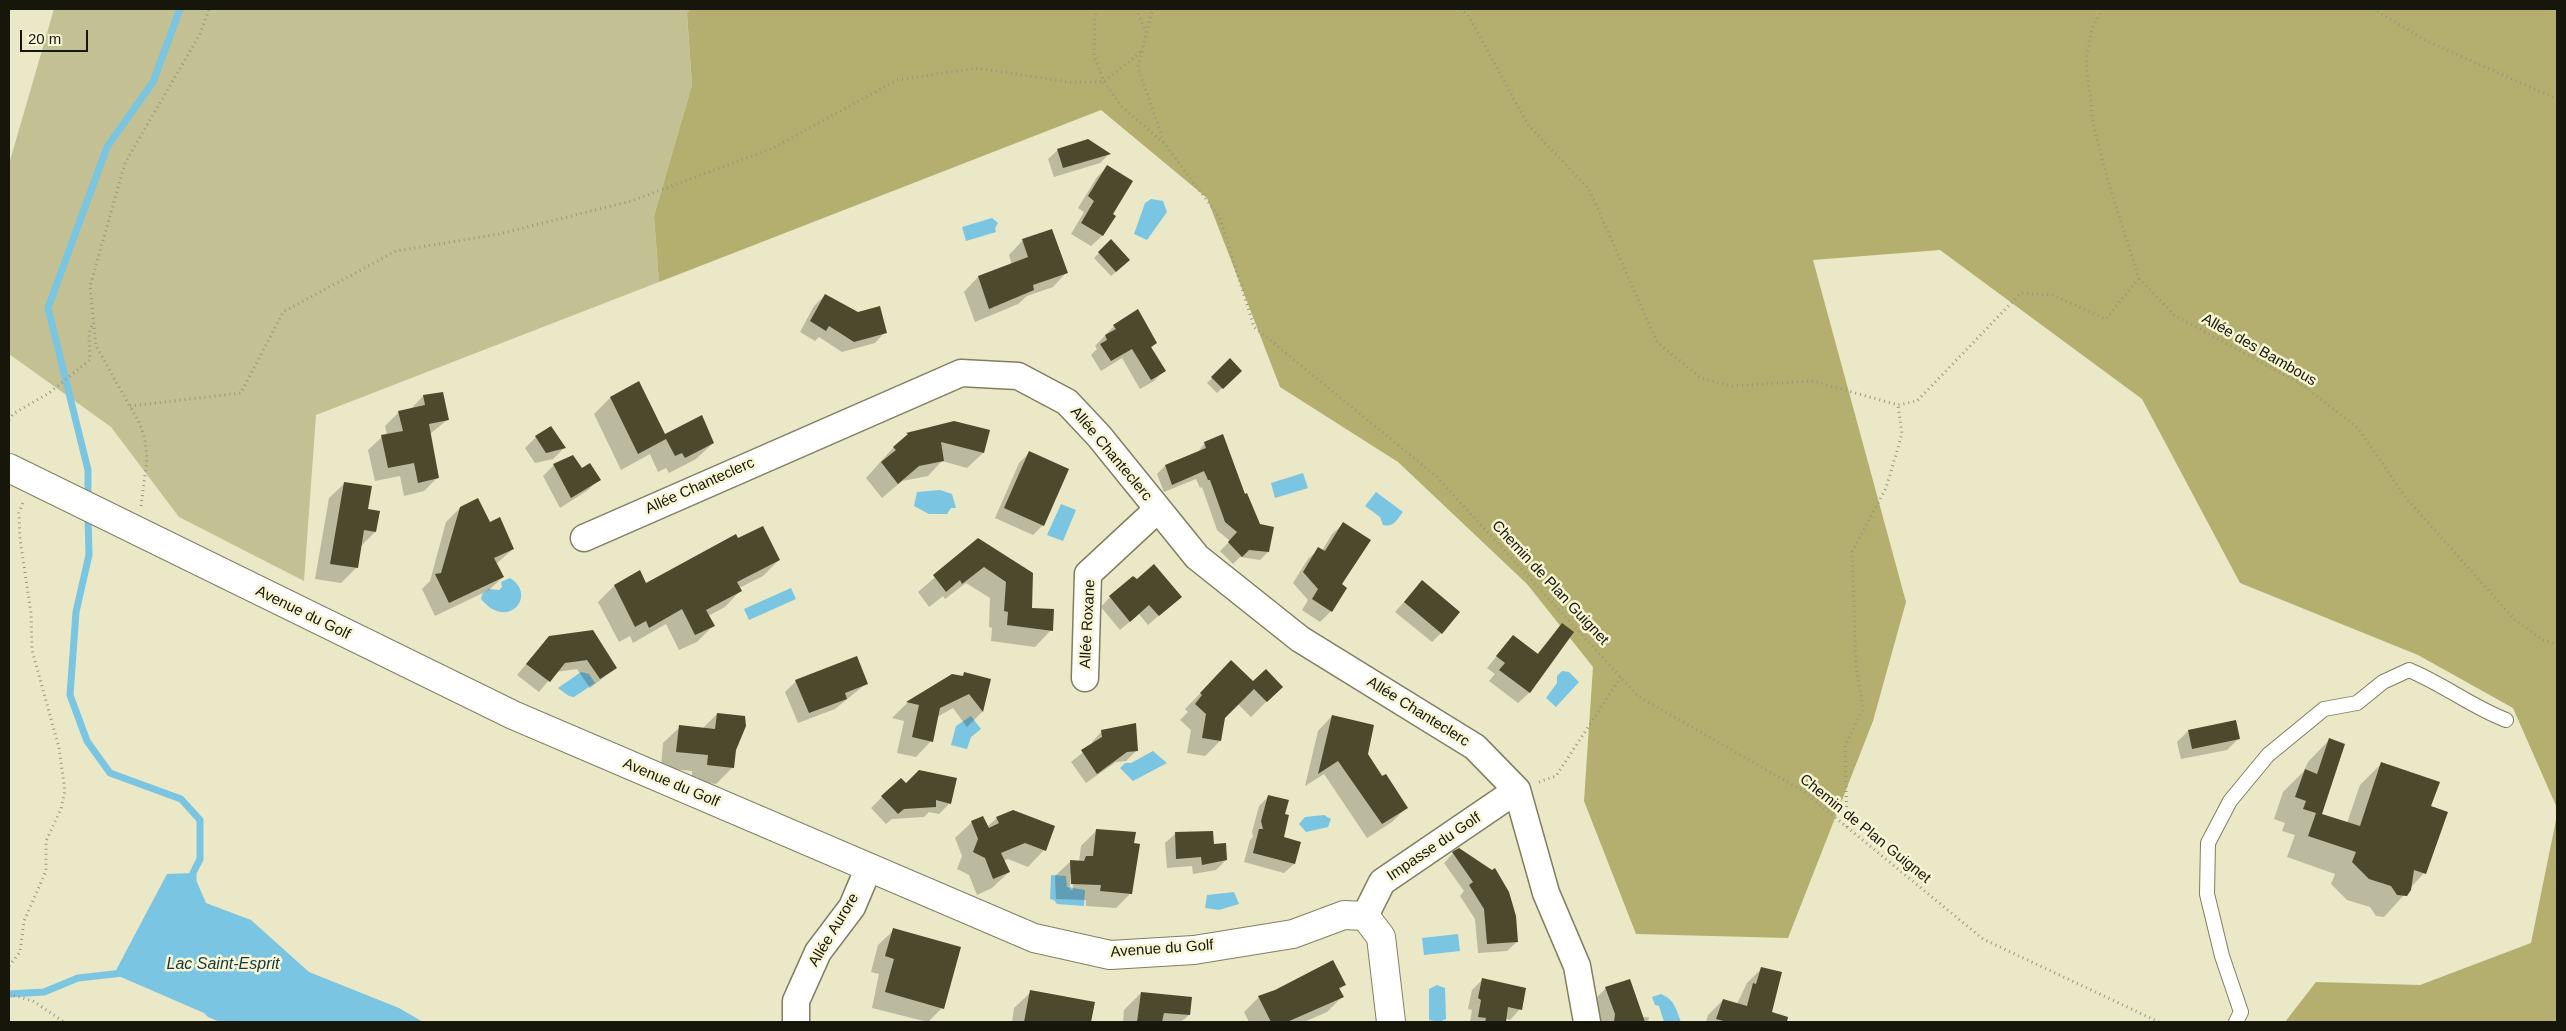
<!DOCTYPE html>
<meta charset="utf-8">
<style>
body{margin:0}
#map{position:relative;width:2566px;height:1031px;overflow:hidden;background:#eae8c6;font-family:Helvetica,sans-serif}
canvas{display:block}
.frame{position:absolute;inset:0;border:10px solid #17160a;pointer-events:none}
.scale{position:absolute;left:20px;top:30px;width:68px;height:22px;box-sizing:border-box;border:2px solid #17160a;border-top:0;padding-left:6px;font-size:15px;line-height:18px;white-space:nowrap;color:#17160a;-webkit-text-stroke:4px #f7f5d3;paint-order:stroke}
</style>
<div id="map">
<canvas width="2566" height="1031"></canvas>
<div class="frame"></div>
<div class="scale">20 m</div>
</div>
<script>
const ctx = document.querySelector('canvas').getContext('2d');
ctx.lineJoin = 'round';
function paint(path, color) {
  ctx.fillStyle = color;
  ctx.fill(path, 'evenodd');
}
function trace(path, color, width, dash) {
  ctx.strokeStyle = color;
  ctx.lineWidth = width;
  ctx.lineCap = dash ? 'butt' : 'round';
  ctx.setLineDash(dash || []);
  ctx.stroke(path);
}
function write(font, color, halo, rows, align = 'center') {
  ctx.font = font + ' Helvetica,sans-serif';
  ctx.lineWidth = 5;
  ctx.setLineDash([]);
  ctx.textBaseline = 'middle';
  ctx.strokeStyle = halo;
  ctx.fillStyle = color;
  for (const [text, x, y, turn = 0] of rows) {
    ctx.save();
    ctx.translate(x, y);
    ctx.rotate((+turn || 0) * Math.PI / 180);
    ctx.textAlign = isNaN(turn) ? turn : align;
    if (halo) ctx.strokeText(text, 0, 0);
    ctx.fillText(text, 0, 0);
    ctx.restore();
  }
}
paint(new Path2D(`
 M 54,9 L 690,9 L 687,15 L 692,85 L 654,216 L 659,282 L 316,415 L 304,581 L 179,517 L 111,427 L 9,354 L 9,164 Z`), '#c3c093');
paint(new Path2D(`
 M 690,9 L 2557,9 L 2557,808 L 2513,708 L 2418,655 L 2240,583 L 2142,399 L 1940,250 L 1813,260 L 1906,602 L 1873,721 L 1788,938 L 1636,934 L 1584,801 L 1593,667 L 1527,584 L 1398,462 L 1280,387 L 1207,198 L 1101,110 L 659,282 L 654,216 L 692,85 L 687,14 Z
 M 2557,815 L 2557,1022 L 2285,1022 L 2316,982 L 2420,985 L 2531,943 Z`), '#b4af6e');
paint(new Path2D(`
 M 1151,199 L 1163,201 L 1167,212 L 1147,240 L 1134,234 L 1145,203 Z
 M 992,218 L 998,223 L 995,228 L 996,232 L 966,241 L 962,227 Z
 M 1303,473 L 1308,488 L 1275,498 L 1271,483 Z
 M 940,490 L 952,494 L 956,508 L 951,508 L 947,514 L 929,514 L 914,506 L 917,492 Z
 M 1376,492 L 1403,512 C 1397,519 1394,528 1383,525 L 1380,517 L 1365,506 Z
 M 1061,504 L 1076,510 L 1063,541 L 1047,535 Z
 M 510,578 C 538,595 508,632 481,599 L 482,594 L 489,589 L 499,590 L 502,587 L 501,582 Z
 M 791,588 L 796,599 L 749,620 L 744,609 Z
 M 1562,671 L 1569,672 L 1579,682 L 1556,707 L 1546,698 L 1557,683 L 1557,676 Z
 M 581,672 L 589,674 L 595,683 L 574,697 L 569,696 L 558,688 Z
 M 971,716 L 981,729 L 971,737 L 967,749 L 951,745 L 956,726 Z
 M 1153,751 L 1167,763 L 1133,781 L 1120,768 L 1125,763 L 1131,763 Z
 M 1324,815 L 1331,819 L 1328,827 L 1306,832 L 1299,824 L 1305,817 Z
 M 193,873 L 206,903 L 251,920 L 309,972 L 399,1008 L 423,1022 L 220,1022 L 208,1017 L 204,1013 L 114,974 L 167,874 Z
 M 1051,875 L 1066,876 L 1067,887 L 1085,890 L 1084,906 L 1057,904 L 1054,900 L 1050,899 Z
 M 1234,892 L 1239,904 L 1219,910 L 1205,908 L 1207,895 Z
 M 1458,934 L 1460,951 L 1424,955 L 1422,938 Z
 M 1437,985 L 1445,988 L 1446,1019 L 1440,1022 L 1429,1020 L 1429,989 Z
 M 1661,994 C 1675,1000 1676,1009 1681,1022 L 1664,1022 L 1659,1006 L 1655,1005 L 1652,997 Z`), '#7ac5e2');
paint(new Path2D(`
 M 1058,150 L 1109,154 L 1100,163 L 1054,177 L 1048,159 Z
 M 1108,166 L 1111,215 L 1114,217 L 1102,236 L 1091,246 L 1071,234 L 1084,212 L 1078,208 L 1097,177 Z
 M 1023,240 L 1067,272 L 1053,287 L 1027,296 L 1018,304 L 975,322 L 964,292 L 978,277 L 1012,265 L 1009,255 Z
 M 1111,241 L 1129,260 L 1111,276 L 1094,258 Z
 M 825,295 L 885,332 L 875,343 L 842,352 L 819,337 L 815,341 L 800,332 L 814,306 Z
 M 1114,326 L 1156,343 L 1151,348 L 1164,371 L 1154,381 L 1140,389 L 1122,358 L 1101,371 L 1091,355 L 1097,349 L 1095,346 Z
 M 1230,360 L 1240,371 L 1217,393 L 1207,383 Z
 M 639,383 L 665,435 L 713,443 L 696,459 L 669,473 L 666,468 L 658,472 L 650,454 L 621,470 L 594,414 L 610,398 Z
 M 423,396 L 447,420 L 430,434 L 438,477 L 424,491 L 404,496 L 400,476 L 375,481 L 368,450 L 382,437 L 387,435 L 385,426 L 399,412 L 411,409 Z
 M 989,431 L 983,453 L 967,468 L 942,461 L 928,476 L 902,481 L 882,498 L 866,478 L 892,449 L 911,432 Z
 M 536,437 L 564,448 L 553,459 L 535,463 L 525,448 Z
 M 1205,443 L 1245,496 L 1268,552 L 1260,560 L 1240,557 L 1233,564 L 1220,551 L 1230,541 L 1217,530 L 1202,487 L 1200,488 L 1196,479 L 1164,492 L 1157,474 L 1165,466 L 1197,453 Z
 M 1029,453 L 1043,525 L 1033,535 L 995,518 L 1019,463 Z
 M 554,465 L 581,470 L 599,479 L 588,490 L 560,508 L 543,476 Z
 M 345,483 L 366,510 L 375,532 L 360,547 L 356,568 L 341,583 L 315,579 L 329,498 Z
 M 460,508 L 490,523 L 513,549 L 496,564 L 503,577 L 489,590 L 435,616 L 422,589 L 430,581 L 446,522 Z
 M 1343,524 L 1340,585 L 1331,611 L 1320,622 L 1302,610 L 1308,600 L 1293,583 L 1308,559 L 1319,549 L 1322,551 L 1332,534 Z
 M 738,540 L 779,560 L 763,576 L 739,588 L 740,591 L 725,607 L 708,616 L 713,626 L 697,642 L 679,650 L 666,624 L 633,643 L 630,636 L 619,642 L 598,602 L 614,586 L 639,572 L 645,584 Z
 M 978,540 L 1030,609 L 1051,630 L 1035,647 L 991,641 L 992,628 L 989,627 L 990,598 L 966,583 L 945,599 L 943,596 L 929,607 L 918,592 Z
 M 1137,581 L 1180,597 L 1148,625 L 1139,614 L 1120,630 L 1101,607 L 1110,597 Z
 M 1422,582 L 1441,633 L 1432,642 L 1395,612 Z
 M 1562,625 L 1572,633 L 1529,693 L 1518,703 L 1489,681 L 1495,674 L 1487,668 L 1513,636 L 1536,655 Z
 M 549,637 L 616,668 L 590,688 L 577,669 L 556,672 L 539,692 L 517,675 Z
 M 965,673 L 990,680 L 982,712 L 967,727 L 953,708 L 937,717 L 931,741 L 916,757 L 897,753 L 904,721 L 892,718 L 907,703 L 953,675 L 961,677 Z
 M 1216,677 L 1281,687 L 1251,717 L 1238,704 L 1224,717 L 1220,741 L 1205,756 L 1187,753 L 1191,730 L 1180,720 L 1188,712 L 1185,709 Z
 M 796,681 L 867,683 L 835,709 L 798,723 L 785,692 Z
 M 717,714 L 735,749 L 733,767 L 716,784 L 692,781 L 692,771 L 661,768 L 663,743 L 680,727 L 702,729 Z
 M 1332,716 L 1367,754 L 1406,808 L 1392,822 L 1367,838 L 1324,774 L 1305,786 L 1318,731 Z
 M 1102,731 L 1136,751 L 1126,761 L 1116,762 L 1086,783 L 1071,762 L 1092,745 L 1092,742 Z
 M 2188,731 L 2238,739 L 2227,750 L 2181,759 L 2177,742 Z
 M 2329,740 L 2321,814 L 2347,823 L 2360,785 L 2382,763 L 2430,807 L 2424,873 L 2384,917 L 2376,916 L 2370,907 L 2347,900 L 2331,884 L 2335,874 L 2287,857 L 2295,835 L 2282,831 L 2285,823 L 2274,819 L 2283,792 L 2304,771 L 2308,762 Z
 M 906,785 L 950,803 L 939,814 L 929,812 L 924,817 L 892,819 L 886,824 L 871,808 L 882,797 Z
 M 1269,796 L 1283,815 L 1283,838 L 1294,864 L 1284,873 L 1244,862 L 1250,840 L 1253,837 L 1252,832 L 1259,806 Z
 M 997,818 L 1044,850 L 1028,867 L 1008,859 L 1003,861 L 1009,872 L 992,888 L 977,895 L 969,875 L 957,869 L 962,856 L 955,838 L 972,822 L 987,827 Z
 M 1097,830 L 1138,845 L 1131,893 L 1116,908 L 1086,906 L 1086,900 L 1056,899 L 1055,876 L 1071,861 L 1079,862 L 1081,846 ZM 1072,872 L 1073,890 L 1070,890 L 1070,874 Z
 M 1175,834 L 1212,845 L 1226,860 L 1216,870 L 1193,874 L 1192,866 L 1167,868 L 1165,843 Z
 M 1453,853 L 1517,942 L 1507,951 L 1478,953 L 1475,919 L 1460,896 L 1464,891 L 1444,863 Z
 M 894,930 L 942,1008 L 928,1022 L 872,1008 L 879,974 L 871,972 L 878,945 Z
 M 1762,968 L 1781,973 L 1768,1022 L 1706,1022 L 1708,1015 L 1723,1000 L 1737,1004 L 1747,983 Z
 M 1483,979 L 1520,1009 L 1510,1020 L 1505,1018 L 1503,1022 L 1470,1022 L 1472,1010 L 1468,1009 L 1472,990 Z
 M 1344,985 L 1339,990 L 1342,997 L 1327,1012 L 1304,1022 L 1249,1022 L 1244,1012 L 1259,997 Z
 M 1606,988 L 1642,1017 L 1649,1017 L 1648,1022 L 1598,1022 L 1591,1003 Z
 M 1031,992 L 1093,1003 L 1090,1022 L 1012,1022 L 1014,1008 Z
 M 1141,993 L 1189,1015 L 1181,1022 L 1123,1022 L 1124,1010 Z`), '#0003');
trace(new Path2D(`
 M 88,499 L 88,470 L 48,308 L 107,147 L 153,82 L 180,9
 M 88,515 L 89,555 L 76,612 L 70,695 L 87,741 L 110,773 L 181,799 L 200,820 L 200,859 L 193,873 L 193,880
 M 9,994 L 44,992 L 78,978 L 123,973`), '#7ac5e2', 7);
paint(new Path2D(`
 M 1088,139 L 1111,154 L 1063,168 L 1057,149 Z
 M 1107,165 L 1133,181 L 1113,214 L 1116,216 L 1103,236 L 1081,223 L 1094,201 L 1088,196 Z
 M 1052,229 L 1068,273 L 1033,285 L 1034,290 L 989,309 L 978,276 L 1028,257 L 1022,239 Z
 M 1111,239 L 1130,260 L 1116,272 L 1098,252 Z
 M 825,294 L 858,312 L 880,306 L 887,333 L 854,342 L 829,326 L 826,331 L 810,321 Z
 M 1138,309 L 1157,343 L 1151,347 L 1166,371 L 1151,380 L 1132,349 L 1111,361 L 1100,344 L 1107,340 L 1105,335 L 1116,329 L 1113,325 Z
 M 1230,358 L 1242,371 L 1223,389 L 1211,377 Z
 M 639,381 L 665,434 L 702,415 L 714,443 L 685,458 L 682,453 L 675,456 L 666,439 L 638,454 L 610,397 Z
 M 443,392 L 449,420 L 429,424 L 439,478 L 418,483 L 414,463 L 388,468 L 381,435 L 403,431 L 398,411 L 425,405 L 423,395 Z
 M 954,421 L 990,430 L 984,453 L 941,442 L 944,461 L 919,466 L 898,484 L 881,462 L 896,450 L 893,447 L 908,434 L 906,433 Z
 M 551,426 L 566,448 L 546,453 L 535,436 Z
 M 1223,434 L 1245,494 L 1247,493 L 1260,524 L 1274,527 L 1269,552 L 1249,550 L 1242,557 L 1228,542 L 1237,532 L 1225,522 L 1210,480 L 1208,480 L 1204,471 L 1172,485 L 1165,465 L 1206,448 L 1204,442 Z
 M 1029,451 L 1069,469 L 1044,526 L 1004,508 Z
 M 573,455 L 582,468 L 590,463 L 601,480 L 571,498 L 553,464 Z
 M 344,482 L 372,486 L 368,509 L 380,511 L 376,532 L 364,530 L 358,568 L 330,564 Z
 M 478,498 L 490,522 L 500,517 L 514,549 L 494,558 L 504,577 L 449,603 L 435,574 L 441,573 L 460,507 Z
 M 1343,522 L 1371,540 L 1342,584 L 1347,588 L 1332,612 L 1312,599 L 1318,589 L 1303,572 L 1318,547 L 1325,551 Z
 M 763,526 L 780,560 L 737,582 L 742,591 L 706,610 L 715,626 L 695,635 L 682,609 L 649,628 L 646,621 L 635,627 L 614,585 L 640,570 L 646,583 L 736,534 L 738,538 Z
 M 978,538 L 1033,573 L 1032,608 L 1054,609 L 1053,631 L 1007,625 L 1008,612 L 1004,611 L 1006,582 L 984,567 L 962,584 L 960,580 L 946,592 L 933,575 Z
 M 1154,564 L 1182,597 L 1159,616 L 1149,605 L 1130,622 L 1109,596 L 1133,576 L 1137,579 Z
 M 1422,580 L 1460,612 L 1442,634 L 1404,602 Z
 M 1562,623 L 1574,632 L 1530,693 L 1499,670 L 1505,663 L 1496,656 L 1513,635 L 1538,654 Z
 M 593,630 L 617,668 L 600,679 L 587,660 L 565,663 L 550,682 L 526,664 L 549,636 Z
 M 857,656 L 868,684 L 845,693 L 847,699 L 809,713 L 795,680 Z
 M 1231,660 L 1253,681 L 1266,669 L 1283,687 L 1267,702 L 1254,689 L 1225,718 L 1221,741 L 1202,738 L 1206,714 L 1195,704 L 1202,695 L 1200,693 Z
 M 964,672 L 991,679 L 983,712 L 969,694 L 940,708 L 933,742 L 912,737 L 919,705 L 906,702 L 952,674 L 963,676 Z
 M 717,713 L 745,716 L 746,726 L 736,750 L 734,768 L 707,765 L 708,755 L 676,752 L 679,725 L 715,729 Z
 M 1332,715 L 1374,725 L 1368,754 L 1382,776 L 1386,774 L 1408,808 L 1382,824 L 1338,761 L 1318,774 Z
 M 2236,720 L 2240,739 L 2192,749 L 2188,730 Z
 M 1136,723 L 1138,751 L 1127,752 L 1097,774 L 1081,750 L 1102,737 L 1101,730 Z
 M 2329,738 L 2345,744 L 2322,814 L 2360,826 L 2381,762 L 2440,782 L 2431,806 L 2448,812 L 2426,874 L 2414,870 L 2411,890 L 2407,896 L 2397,895 L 2391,886 L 2369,879 L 2352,862 L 2356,852 L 2308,836 L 2316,813 L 2303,809 L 2306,801 L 2295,797 L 2305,769 L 2317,774 Z
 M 919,770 L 957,778 L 951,804 L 936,800 L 936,807 L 904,809 L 898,814 L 881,796 L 901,778 L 906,783 Z
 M 1268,795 L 1289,800 L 1285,814 L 1289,815 L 1284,837 L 1301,842 L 1295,864 L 1253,853 L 1259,829 L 1263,829 L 1261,821 Z
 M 1013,810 L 1055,826 L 1046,851 L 1025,843 L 1001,853 L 1010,872 L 993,879 L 985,858 L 973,852 L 978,839 L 971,821 L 983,816 L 989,828 L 999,823 L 996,817 Z
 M 1096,829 L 1136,832 L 1134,843 L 1140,844 L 1132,894 L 1100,891 L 1101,885 L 1071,884 L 1070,860 L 1084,861 L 1086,856 L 1093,856 Z
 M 1213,831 L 1214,844 L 1226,843 L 1227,860 L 1202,865 L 1201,857 L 1176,859 L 1175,832 Z
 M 1459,848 L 1492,870 L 1495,868 L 1509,892 L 1516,916 L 1518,942 L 1487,944 L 1484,909 L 1469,885 L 1473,882 L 1452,852 Z
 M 893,928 L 961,947 L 944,1009 L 885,992 L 894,959 L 885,956 Z
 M 1333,960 L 1346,985 L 1339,988 L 1344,997 L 1287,1022 L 1271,1022 L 1258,996 L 1275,990 Z
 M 1761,967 L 1782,972 L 1772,1012 L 1788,1017 L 1787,1022 L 1727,1022 L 1716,1019 L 1723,999 L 1747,1006 L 1753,983 L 1756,984 Z
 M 1482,978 L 1526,988 L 1522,1010 L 1508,1007 L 1506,1022 L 1485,1022 L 1486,1018 L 1478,1017 L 1481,1000 L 1478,998 Z
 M 1630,979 L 1645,1022 L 1614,1022 L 1615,1014 L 1605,987 Z
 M 1030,990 L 1095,1002 L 1091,1022 L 1024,1022 Z
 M 1141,992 L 1192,997 L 1190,1015 L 1164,1013 L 1162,1022 L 1137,1022 Z`), '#4c492c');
const service = new Path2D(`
 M 2236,1022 L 2241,1012 L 2222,956 L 2207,894 L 2208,843 L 2230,801 L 2268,755 L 2324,709 L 2357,703 L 2383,682 L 2409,670 C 2443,684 2472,707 2506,720`);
const minor = new Path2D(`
 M 584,538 L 961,373 L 1018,376 L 1067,402 L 1099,436 L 1197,557 L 1300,639 L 1475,747 L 1517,790 L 1546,893 L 1577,966 L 1587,1022
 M 1085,678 L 1088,574 L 1158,509
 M 1365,916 L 1382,882 L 1517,790
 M 796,1022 L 796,1001 L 818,952 L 852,907 L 869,867`);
const tertiary = new Path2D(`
 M 9,468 L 513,715 L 1034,938 L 1110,955 L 1194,950 L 1293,934 L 1344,915 L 1365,916 L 1381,937 L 1391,1022`);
trace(service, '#817f5f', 16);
trace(minor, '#817f5f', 29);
trace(tertiary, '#817f5f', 30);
trace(new Path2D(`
 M 1097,9 L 1095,19 L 1094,55 L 1104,82 L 1121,106 L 1165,144 L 1220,218 L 1254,327 L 1437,477 L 1638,696 L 1803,791 L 1983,939 L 2159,1022
 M 1136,9 L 1146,32
 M 1156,9 L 1151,14 L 1138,67 L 1164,143
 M 1460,9 L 1468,15 L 1528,125 L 1589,189 L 1657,342 L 1701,378 L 1732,386 L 1813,381 L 1898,405 L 1917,401 L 2021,293 L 2052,295 L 2106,319 L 2139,278
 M 2103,9 L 2092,28 L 2086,62 L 2094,128 L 2110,188 L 2139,278 L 2174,315 L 2303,385 L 2358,428 L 2406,498 L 2515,620 L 2543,640 L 2557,644
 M 2373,9 L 2425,40 L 2557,99
 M 130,406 L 241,393 L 283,312 L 396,251 L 499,234 L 631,201 L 771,149 L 897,80 L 976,68 L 1069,82 L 1104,82 L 1142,51
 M 9,420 L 13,414 L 49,393 L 90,360 L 89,333 L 93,322
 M 141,506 L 147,459 L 145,440 L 140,424 L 96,346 L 90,286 L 125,163 L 200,34 L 209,9
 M 1539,782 L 1556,776 L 1621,677
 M 1847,827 L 1845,746 L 1863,709 L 1856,665 L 1852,552 L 1886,488 L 1902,434 L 1898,405
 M 9,966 L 20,952 L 24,921 L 46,871 L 46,841 L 61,809 L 65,791 L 59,748 L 32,650 L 31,613 L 20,539 L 19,513 L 23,502
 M 9,994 L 33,1001 L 64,1022`), '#99977e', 3, [1, 4]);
trace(service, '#fff', 14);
trace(minor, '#fff', 26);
trace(tertiary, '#fff', 28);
write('15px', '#17160a', '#f7f5d3', [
 ["Allée des Bambous",2259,350,30],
 ["Allée Chanteclerc",1111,454,50],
 ["Allée Chanteclerc",700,486,-24],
 ["Chemin de Plan Guignet",1550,583,47],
 ["Avenue du Golf",303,613,26],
 ["Allée Roxane",1088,624,-87],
 ["Allée Chanteclerc",1418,712,32],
 ["Avenue du Golf",671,783,23],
 ["Chemin de Plan Guignet",1865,829,39],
 ["Impasse du Golf",1434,847,-34],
 ["Allée Aurore",834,930,-59],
 ["Avenue du Golf",1162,949,-4]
]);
write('italic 16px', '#143744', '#f7f5d3', [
 ["Lac Saint-Esprit",223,965]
]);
</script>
